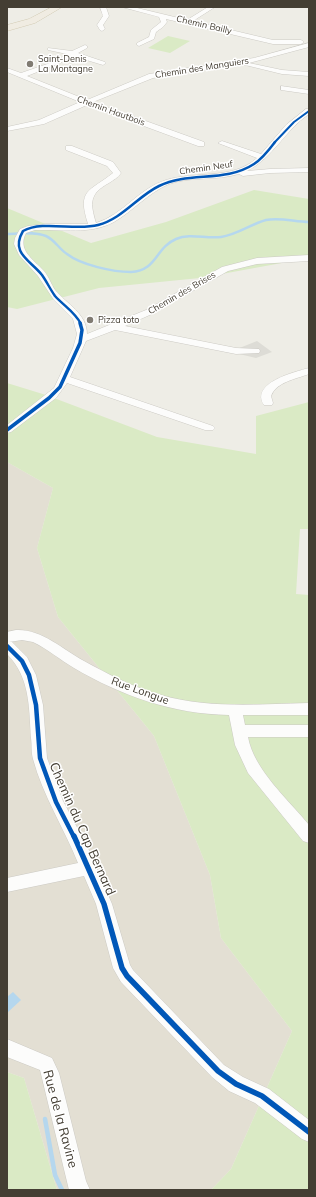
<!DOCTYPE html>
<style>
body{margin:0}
#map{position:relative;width:316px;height:1197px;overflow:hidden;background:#eeede6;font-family:Mulish,sans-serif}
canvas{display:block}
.frame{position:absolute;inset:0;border:8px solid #443e33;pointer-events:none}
</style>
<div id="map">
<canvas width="316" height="1197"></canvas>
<div class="frame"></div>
</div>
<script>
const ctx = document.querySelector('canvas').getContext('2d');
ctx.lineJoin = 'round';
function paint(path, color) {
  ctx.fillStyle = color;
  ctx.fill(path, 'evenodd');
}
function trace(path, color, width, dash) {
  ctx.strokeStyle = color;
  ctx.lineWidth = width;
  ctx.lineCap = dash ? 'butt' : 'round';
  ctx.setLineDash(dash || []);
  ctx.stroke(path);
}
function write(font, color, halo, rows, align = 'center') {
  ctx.font = font + ' Mulish,sans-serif';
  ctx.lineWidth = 3;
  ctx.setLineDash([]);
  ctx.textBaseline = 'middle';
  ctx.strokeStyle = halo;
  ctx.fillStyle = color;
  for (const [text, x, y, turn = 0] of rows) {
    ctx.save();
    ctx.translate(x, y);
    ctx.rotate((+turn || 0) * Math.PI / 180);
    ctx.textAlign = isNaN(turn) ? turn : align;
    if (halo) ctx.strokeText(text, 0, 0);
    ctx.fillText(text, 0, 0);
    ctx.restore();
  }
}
paint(new Path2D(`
 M 7,462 L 53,488 L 37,548 L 58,617 L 154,736 L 210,875 L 221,938 L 292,1031 L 231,1169 L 211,1190 L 57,1190 L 24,1078 L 7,1072 Z`), '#e3dfd3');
paint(new Path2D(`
 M 168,36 L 190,41 L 170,53 L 148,48 Z
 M 254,190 L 309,199 L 309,258 L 200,278 L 99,288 L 17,309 L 7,307 L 7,208 L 91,243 L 166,222 Z
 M 7,383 L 46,395 L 157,437 L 256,454 L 256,416 L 309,402 L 309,529 L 300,529 L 296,594 L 309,595 L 309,1190 L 211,1190 L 231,1169 L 292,1031 L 221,938 L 210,875 L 154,736 L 58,617 L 37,548 L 53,488 L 7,462 Z
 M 7,1072 L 24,1078 L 57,1190 L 7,1190 Z`), '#daeac5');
paint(new Path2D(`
 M 257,341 L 272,352 L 256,358 L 235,353 L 237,349 Z`), '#dddcd6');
paint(new Path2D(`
 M 13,992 L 21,1000 L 7,1013 L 7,997 Z`), '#b5d7ee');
trace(new Path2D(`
 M 7,234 C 20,234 34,231 46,236 C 55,240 59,249 67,254 C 81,265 113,272 131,272 C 157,271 155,248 176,239 C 190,233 206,239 221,237 C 237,235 251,224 266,220 C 280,217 295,222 309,222`), '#b5d7ee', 2.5);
trace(new Path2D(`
 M 45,1119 L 55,1175 L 62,1190`), '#b5d7ee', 4.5);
const minor = new Path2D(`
 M 100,7 L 106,7 L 109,16 L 103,25 L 105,29 L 102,31 L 100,30 L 97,25 L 103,16 Z
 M 122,7 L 133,7 L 187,20 L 208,7 L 215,7 L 193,21 L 273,40 L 301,40 L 304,42 L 301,44 L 273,44 L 166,19 L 167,22 L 163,27 L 156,32 L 154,39 L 139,46 L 137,45 L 137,43 L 149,37 L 151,30 L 161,22 L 159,17 Z
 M 309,43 L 309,47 L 249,63 L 282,70 L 309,72 L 309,76 L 282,74 L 241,64 L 153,78 L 93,102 L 204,142 L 204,146 L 198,146 L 87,105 L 44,124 L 7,131 L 7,127 L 39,120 L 80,102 L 7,72 L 7,68 L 21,73 L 56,61 L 67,54 L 48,50 L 48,48 L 72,51 L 85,45 L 87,46 L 87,48 L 78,53 L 105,62 L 106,63 L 103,65 L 73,56 L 60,63 L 27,76 L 87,100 L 149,74 L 254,58 Z
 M 281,86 L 309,90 L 309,94 L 281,90 Z
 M 306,109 L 309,109 L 309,114 C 285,130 273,158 247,171 L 270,169 L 309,168 L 309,172 L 270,173 L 243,176 L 239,174 C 216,181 191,176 169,184 C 148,193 133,211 114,222 C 90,235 61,229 35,230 L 26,233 C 17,250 33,259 44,271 C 49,277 51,284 55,290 C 67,304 87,314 87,334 L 146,310 L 222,267 L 257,258 L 309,255 L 309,261 L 257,264 L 228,271 L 152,314 L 125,326 L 236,348 L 259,349 L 260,351 L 259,353 L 236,354 L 115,330 L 86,341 L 70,377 L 213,426 L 215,428 L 213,430 L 205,430 L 67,383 L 56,398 L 11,432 L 7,433 L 7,425 L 54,388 L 73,348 L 77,334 L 73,319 L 54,300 L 38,276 L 19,255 L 14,244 L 15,238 L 20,229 L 28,226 L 46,224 L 88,224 C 77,189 89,192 113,173 L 107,166 L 66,150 L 66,146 L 72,146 L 113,162 L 121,173 C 118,178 113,180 109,183 C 89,194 90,203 96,223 C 123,215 139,188 166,180 C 196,171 233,180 257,158 L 218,143 L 222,141 L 261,154 L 286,125 Z
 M 309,368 L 309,374 C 296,379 276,382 271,396 L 273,403 L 272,405 L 264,405 C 250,383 294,372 309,368 Z
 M 16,630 C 42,629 62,649 84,661 C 108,674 134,688 161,695 C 209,709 260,704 309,703 L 309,715 L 243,715 L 245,725 L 309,725 L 309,737 L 248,737 C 254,770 288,799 309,825 L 309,843 L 303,841 L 248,773 L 235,745 L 229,715 C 173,714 122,696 74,668 C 60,660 48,649 33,642 L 22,640 L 9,642 L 12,642 L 27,657 L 36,675 L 43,705 L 47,758 L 63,801 L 88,848 L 112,904 L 130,965 L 133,970 L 224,1065 L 243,1077 L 269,1089 L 309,1120 L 309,1142 L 302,1139 L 255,1103 L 229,1091 L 212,1077 L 121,982 L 113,968 L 96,904 L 84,876 L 7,892 L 7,878 L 78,863 C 64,828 43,796 33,759 C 31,752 32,744 31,738 C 29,707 30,677 7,654 L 7,632 Z
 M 7,1039 L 52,1058 L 59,1073 L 86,1181 L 90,1190 L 69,1190 L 41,1074 L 40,1070 L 7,1057 Z`);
const major = new Path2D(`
 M 52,7 L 62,7 L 35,23 L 7,31 L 7,25 L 29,19 Z`);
trace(minor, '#cccac4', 1);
trace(major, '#d1cab3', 1);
paint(minor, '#fcfcfb');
paint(major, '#f0ece2');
trace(new Path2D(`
 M 274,143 L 294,122 L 309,111`), '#0057b8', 2);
trace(new Path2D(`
 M 81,324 C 75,312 64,306 55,296 C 50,289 47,282 42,275 C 30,260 10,253 23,231 C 43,220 76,231 98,225 C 122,219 138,196 159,186 C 189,171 225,183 254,164 C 262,159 269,150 275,142`), '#0057b8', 2.5);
trace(new Path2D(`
 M 7,430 L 49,398 L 60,387 L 80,343 L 82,330 L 80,323`), '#0057b8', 3.5);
trace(new Path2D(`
 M 7,646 L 22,661 L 29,675 L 36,705 L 40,758 L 56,802 L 74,837`), '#0057b8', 4.5);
trace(new Path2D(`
 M 74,836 L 104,904 L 122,968 L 127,976 L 218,1071 L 236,1084 L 262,1096 L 309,1132`), '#0057b8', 5.5);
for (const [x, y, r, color] of [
 [30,64,4,"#807b72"],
 [90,320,4,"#807b72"]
]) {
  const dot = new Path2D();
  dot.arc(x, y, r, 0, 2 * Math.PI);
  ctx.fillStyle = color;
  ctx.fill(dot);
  trace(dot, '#fff', 1.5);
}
write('9px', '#443e33', '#fff', [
 ["Chemin Bailly",204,25,13],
 ["Chemin des Manguiers",202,68,-9],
 ["Chemin Hautbois",111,111,20],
 ["Chemin Neuf",206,168,-8],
 ["Chemin des Brises",182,293,-30]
]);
write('9px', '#443e33', '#fff', [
 ["Saint-Denis",38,59],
 ["La Montagne",38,69],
 ["Pizza toto",98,320]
], 'left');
write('11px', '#443e33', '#fff', [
 ["Rue Longue",140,691,20]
]);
write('13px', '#443e33', '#fff', [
 ["Chemin du Cap Bernard",82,829,66],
 ["Rue de la Ravine",60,1119,75]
]);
</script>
